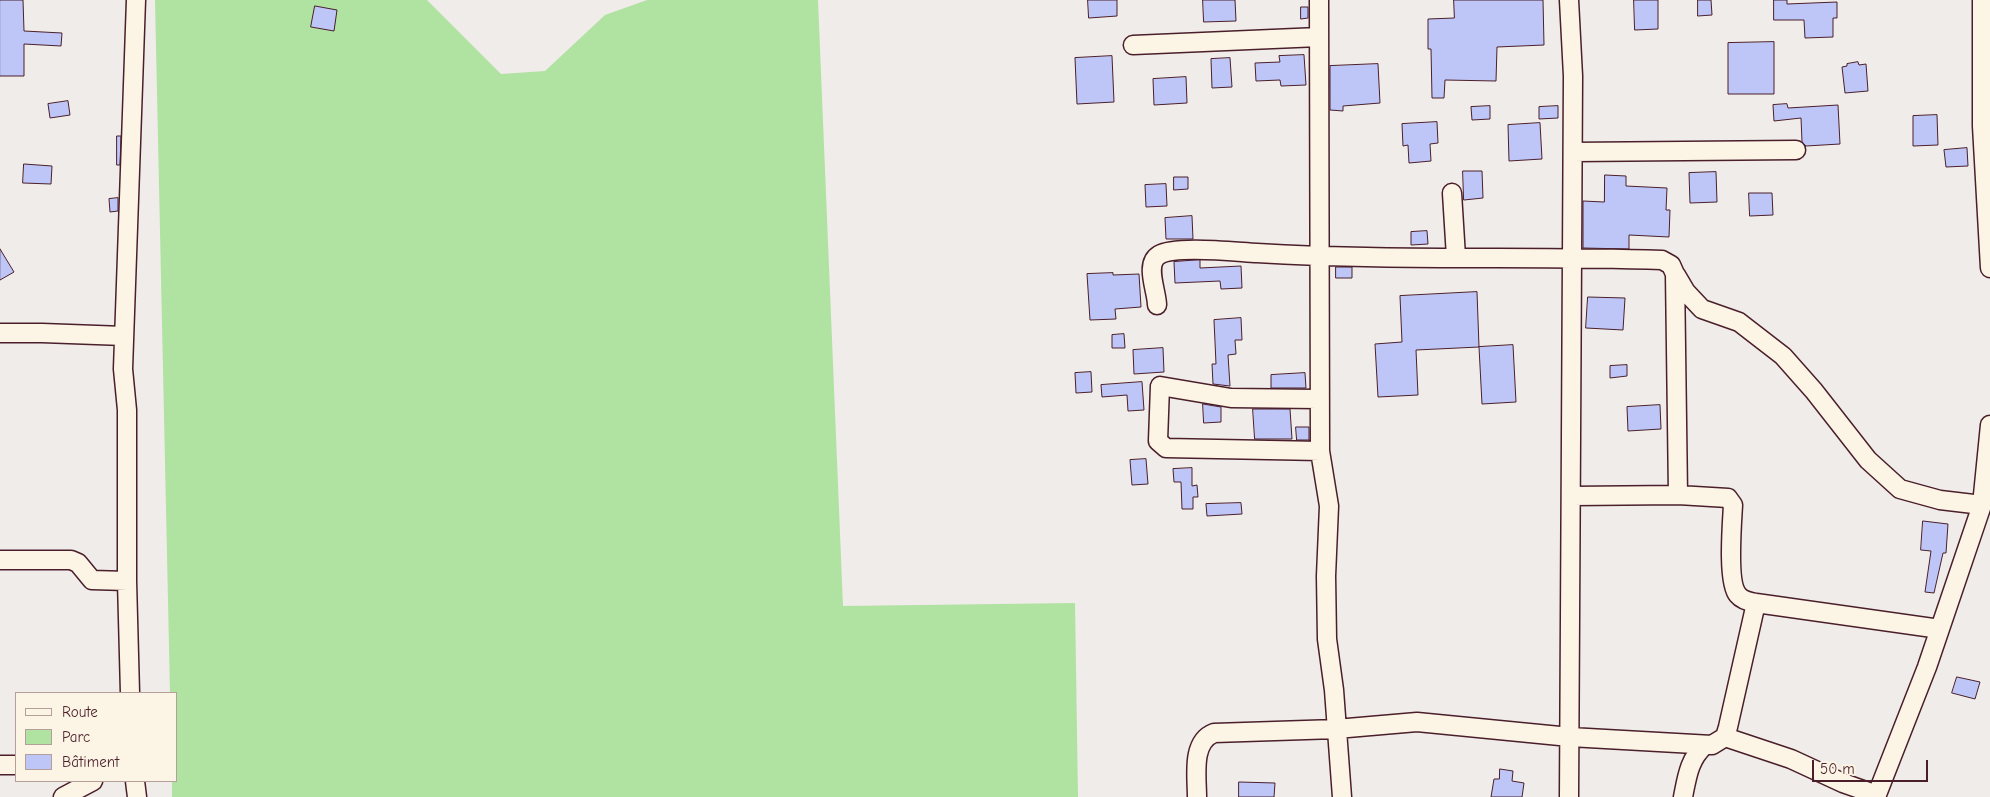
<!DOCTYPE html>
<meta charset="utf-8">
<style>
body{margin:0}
#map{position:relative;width:1990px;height:797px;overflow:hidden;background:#f0ece9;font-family:"Comic Neue",sans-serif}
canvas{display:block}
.legend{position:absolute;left:15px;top:692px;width:162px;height:90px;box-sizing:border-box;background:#fcf5e5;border:1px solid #b59f9b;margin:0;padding:6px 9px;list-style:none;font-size:15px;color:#4a1f2b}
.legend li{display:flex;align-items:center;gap:10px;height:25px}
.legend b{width:25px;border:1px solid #b59f9b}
.scale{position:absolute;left:1812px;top:760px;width:116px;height:22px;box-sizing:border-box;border:2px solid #4a1f2b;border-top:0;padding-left:6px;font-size:15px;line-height:18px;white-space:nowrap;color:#4a1f2b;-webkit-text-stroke:4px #fcf5e5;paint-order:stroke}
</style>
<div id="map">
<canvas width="1990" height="797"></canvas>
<ul class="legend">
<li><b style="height:6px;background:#fcf5e5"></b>Route</li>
<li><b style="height:14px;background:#b0e2a2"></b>Parc</li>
<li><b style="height:14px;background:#bec6f8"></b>Bâtiment</li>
</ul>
<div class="scale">50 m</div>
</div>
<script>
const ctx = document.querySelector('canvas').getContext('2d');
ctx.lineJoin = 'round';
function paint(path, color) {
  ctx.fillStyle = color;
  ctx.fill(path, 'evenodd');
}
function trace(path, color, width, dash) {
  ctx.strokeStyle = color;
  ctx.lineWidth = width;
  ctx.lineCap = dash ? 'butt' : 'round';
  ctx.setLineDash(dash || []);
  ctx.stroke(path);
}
paint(new Path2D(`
 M 155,0 L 427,0 L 501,74 L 545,71 L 605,15 L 647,0 L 818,0 L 843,606 L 1075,603 L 1078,797 L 172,797 L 172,781 L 176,781 L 176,693 L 170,693 Z`), '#b0e2a2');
const building = new Path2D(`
 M 0,0 L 23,0 L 24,31 L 62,33 L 61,46 L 24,44 L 24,76 L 0,76 Z
 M 1088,0 L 1117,0 L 1117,16 L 1089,18 Z
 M 1203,0 L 1235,0 L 1236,21 L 1204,22 Z
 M 1454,0 L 1543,0 L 1544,45 L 1497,47 L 1496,81 L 1445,80 L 1444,98 L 1432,98 L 1431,49 L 1428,49 L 1428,19 L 1454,18 Z
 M 1634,0 L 1658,0 L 1658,29 L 1635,30 Z
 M 1698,0 L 1711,0 L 1712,15 L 1698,16 Z
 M 1774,0 L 1787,0 L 1787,4 L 1837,2 L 1837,18 L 1833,18 L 1833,37 L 1805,38 L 1804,20 L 1774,20 Z
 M 315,6 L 337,10 L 334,31 L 311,27 Z
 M 1301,7 L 1308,7 L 1308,18 L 1301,19 Z
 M 1774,42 L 1774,94 L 1728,94 L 1728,43 Z
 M 1304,55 L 1306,85 L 1281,86 L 1280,80 L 1256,81 L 1255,63 L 1280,62 L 1279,56 Z
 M 1112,56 L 1114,102 L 1077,104 L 1075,58 Z
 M 1230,58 L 1232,87 L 1212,88 L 1211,59 Z
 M 1858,62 L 1859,65 L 1866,64 L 1868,91 L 1845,93 L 1842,67 L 1847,66 L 1847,64 Z
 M 1378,64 L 1380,103 L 1343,106 L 1343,111 L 1330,110 L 1330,66 Z
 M 1186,77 L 1187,103 L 1154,105 L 1153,79 Z
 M 68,101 L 70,115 L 50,118 L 48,104 Z
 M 1787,104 L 1788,108 L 1838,105 L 1840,144 L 1806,146 L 1802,142 L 1801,118 L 1774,121 L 1773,105 Z
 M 1490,106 L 1490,119 L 1472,120 L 1471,107 Z
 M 1558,106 L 1558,118 L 1539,119 L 1539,107 Z
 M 1937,115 L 1938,145 L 1913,146 L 1913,116 Z
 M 1437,122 L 1438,143 L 1430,144 L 1431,161 L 1409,163 L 1408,145 L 1403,146 L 1402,124 Z
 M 1540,123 L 1542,159 L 1509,161 L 1508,125 Z
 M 117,136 L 121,136 L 120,165 L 117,165 Z
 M 1967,148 L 1968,166 L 1946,167 L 1944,150 Z
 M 24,164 L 52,166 L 51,184 L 23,183 Z
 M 1463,171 L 1482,171 L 1483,198 L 1464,200 Z
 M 1716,172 L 1717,202 L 1690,203 L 1689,173 Z
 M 1605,175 L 1626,176 L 1626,186 L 1667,188 L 1666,210 L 1670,210 L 1669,237 L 1629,235 L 1629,249 L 1583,248 L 1583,201 L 1604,202 Z
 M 1174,177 L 1188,177 L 1188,189 L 1174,190 Z
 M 1166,184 L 1167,206 L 1146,207 L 1145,185 Z
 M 1749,193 L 1772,193 L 1773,215 L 1750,216 Z
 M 118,198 L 118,211 L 110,212 L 109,199 Z
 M 1192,216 L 1193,239 L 1166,239 L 1165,218 Z
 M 1427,231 L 1428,244 L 1411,245 L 1411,232 Z
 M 0,249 L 14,272 L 0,280 Z
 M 1200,260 L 1200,268 L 1241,266 L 1242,288 L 1221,289 L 1220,281 L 1175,283 L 1174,262 Z
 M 1336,267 L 1352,267 L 1352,278 L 1336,278 Z
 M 1113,273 L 1113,275 L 1139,274 L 1141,307 L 1115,309 L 1116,319 L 1090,320 L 1087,274 Z
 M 1477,292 L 1479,347 L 1416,350 L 1418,395 L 1378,397 L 1375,344 L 1402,342 L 1400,296 Z
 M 1588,297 L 1625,298 L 1623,330 L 1586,328 Z
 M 1241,318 L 1242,340 L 1235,340 L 1236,354 L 1228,355 L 1230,386 L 1213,384 L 1212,364 L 1216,364 L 1214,320 Z
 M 1124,334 L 1125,348 L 1112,348 L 1112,335 Z
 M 1513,345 L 1516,402 L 1482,404 L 1479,347 Z
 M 1163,348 L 1164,372 L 1134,374 L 1133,350 Z
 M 1627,365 L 1627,376 L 1610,378 L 1610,366 Z
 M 1091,372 L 1092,392 L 1076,393 L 1075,373 Z
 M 1305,373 L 1306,388 L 1271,388 L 1271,375 Z
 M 1142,382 L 1144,410 L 1128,411 L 1127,395 L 1102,397 L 1101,385 Z
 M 1203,404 L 1221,407 L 1221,422 L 1204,423 Z
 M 1660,405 L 1661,429 L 1628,431 L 1627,407 Z
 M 1253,409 L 1290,409 L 1292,439 L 1255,439 Z
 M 1296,427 L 1309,427 L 1309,440 L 1297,440 Z
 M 1146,459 L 1148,484 L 1132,485 L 1130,460 Z
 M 1192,468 L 1192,486 L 1197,485 L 1198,497 L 1193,497 L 1193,509 L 1182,509 L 1181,482 L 1174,482 L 1173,469 Z
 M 1241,503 L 1242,514 L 1207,516 L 1206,504 Z
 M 1923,521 L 1948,524 L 1946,553 L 1943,553 L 1934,593 L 1925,592 L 1931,551 L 1921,550 Z
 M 1957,677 L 1980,682 L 1975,699 L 1952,693 Z
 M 1500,769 L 1513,771 L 1512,781 L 1524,783 L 1522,797 L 1491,797 L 1494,779 L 1499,779 Z
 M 1239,782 L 1275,783 L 1274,797 L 1239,797 Z`);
paint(building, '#bec6f8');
trace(building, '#4a1f2b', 1);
const street = new Path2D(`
 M 1319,0 L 1320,451 L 1329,506 L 1326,576 L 1327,639 L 1334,690 L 1342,797
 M 1982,0 L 1982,126 L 1990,268
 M 1133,45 L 1319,37
 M 1573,152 L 1796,150
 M 1452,193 L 1456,257
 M 1676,275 L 1686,292 L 1702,309 L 1739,322 L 1783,356 L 1814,391 L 1868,460 L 1900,489 L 1940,500 L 1982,505
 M 1157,305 C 1157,291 1144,264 1159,255 C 1175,245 1236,252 1257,253 C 1392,261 1527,256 1662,260 L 1671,265 L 1675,274 L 1678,495
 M 0,333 L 42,333 L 124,336
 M 1318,399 L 1231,398 L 1160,386 L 1158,441 L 1166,448 L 1320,451
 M 1572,496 L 1678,495 L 1728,498 L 1733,505 C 1732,523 1727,583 1738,595 C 1742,600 1750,602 1756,603 L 1940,629
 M 0,560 L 71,560 L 78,563 L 92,580 L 127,581
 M 130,693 L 127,581 L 127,410 L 123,369 L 136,0
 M 1725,737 L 1791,759 L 1843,783 L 1877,795
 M 0,765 L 16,765
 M 135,781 L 137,797
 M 63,797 L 93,781
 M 1197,797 C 1197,776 1191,742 1214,733 L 1336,729 L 1417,722 L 1570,737 L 1712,745 L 1725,737 L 1728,727 L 1756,603
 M 1569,797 L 1573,76 L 1569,0
 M 1683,797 C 1687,777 1689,759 1705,745
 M 1876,797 L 1927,667 L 1982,505 L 1990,425`);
trace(street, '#4a1f2b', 21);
trace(street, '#fcf5e5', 18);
</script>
